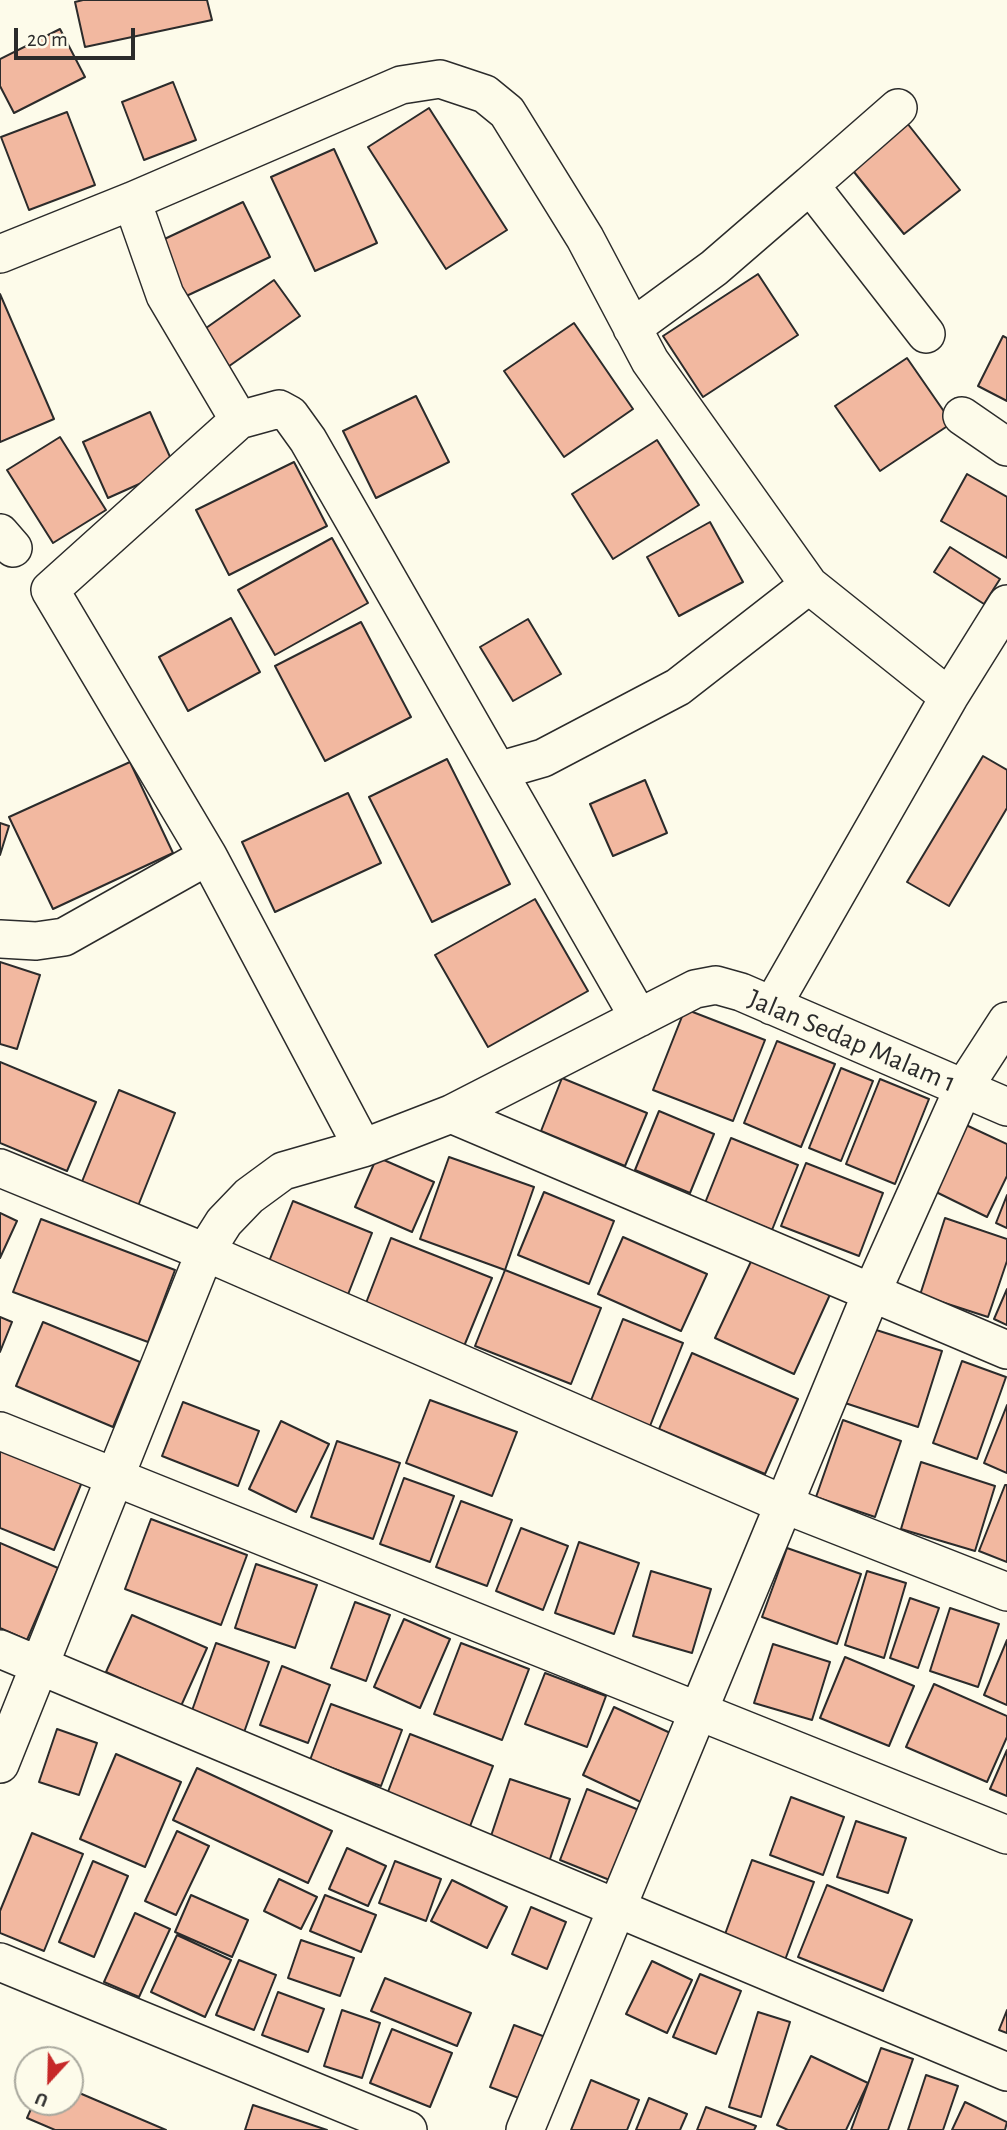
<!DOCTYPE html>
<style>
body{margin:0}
#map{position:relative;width:1007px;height:2130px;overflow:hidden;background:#fdfbea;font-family:"Alegreya Sans",sans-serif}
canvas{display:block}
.north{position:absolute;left:14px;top:2046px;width:70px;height:70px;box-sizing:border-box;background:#fdfbea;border:2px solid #a9a89e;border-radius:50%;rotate:202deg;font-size:19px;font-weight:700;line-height:28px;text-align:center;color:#2b2b2b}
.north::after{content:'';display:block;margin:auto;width:24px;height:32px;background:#c62828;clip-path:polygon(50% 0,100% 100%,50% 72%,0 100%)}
.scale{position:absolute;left:14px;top:28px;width:121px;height:32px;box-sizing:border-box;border:4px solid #2b2b2b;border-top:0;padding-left:9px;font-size:21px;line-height:24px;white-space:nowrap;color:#2b2b2b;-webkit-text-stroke:5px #fdfbea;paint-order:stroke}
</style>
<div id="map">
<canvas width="1007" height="2130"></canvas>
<div class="north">U</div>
<div class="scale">20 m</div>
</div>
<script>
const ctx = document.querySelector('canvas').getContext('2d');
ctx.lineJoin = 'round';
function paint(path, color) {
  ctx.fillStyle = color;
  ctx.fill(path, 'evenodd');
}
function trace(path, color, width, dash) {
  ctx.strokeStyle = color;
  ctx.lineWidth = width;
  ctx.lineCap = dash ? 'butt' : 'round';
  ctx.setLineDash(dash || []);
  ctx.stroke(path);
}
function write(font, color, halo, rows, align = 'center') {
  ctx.font = font + ' "Alegreya Sans",sans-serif';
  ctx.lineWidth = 5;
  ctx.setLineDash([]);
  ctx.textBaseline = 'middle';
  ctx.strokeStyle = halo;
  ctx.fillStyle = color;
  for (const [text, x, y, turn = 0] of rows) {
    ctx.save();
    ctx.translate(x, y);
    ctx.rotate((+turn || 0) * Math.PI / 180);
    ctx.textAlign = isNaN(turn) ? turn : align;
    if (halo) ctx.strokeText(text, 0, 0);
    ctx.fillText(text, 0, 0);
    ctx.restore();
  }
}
const building = new Path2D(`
 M 83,0 L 207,0 L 212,20 L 85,47 L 75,2 Z
 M 60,29 L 85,77 L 14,113 L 0,86 L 0,59 Z
 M 173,82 L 196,140 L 144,160 L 122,102 Z
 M 429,108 L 507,230 L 446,269 L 368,147 Z
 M 67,112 L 95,185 L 29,210 L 1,137 Z
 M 907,123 L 960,190 L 904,234 L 850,167 Z
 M 334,149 L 377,243 L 315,271 L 271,177 Z
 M 243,202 L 270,257 L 182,298 L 156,243 Z
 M 758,274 L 798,335 L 703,397 L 663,336 Z
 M 274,280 L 300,316 L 225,369 L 199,333 Z
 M 0,294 L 54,419 L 0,442 Z
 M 574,323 L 633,409 L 564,457 L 504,371 Z
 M 1003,336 L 1007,338 L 1007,401 L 978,386 Z
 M 907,358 L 952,423 L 880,471 L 835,406 Z
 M 416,396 L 449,462 L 376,498 L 343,431 Z
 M 150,412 L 175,468 L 108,498 L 83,442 Z
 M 60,437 L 106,510 L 53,543 L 7,470 Z
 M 657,440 L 699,505 L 613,559 L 572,494 Z
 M 294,462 L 327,526 L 229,575 L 196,510 Z
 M 967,474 L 1007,497 L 1007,558 L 941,521 Z
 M 710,522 L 743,582 L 679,616 L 647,557 Z
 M 332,538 L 368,603 L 275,655 L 238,590 Z
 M 950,547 L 1000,579 L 984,604 L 934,572 Z
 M 231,618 L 260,672 L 188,711 L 159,657 Z
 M 528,619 L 561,674 L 513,701 L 480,647 Z
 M 361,622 L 411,717 L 325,761 L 275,666 Z
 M 983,756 L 1007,770 L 1007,808 L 949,906 L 907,882 Z
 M 447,759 L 510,884 L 432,922 L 369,797 Z
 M 130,762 L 173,853 L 53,909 L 9,817 Z
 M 645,780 L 667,833 L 613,856 L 590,804 Z
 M 348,793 L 381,863 L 275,912 L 242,842 Z
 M 0,823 L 9,826 L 0,855 Z
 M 535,899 L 588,991 L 488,1047 L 435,955 Z
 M 0,962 L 40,975 L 17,1049 L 0,1044 Z
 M 685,1009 L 765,1040 L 733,1121 L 653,1090 Z
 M 777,1041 L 835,1064 L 801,1147 L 744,1123 Z
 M 0,1062 L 96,1102 L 67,1171 L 0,1143 Z
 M 841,1068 L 873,1081 L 841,1161 L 809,1148 Z
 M 562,1078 L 647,1113 L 625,1166 L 541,1131 Z
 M 880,1079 L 929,1099 L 895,1184 L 846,1164 Z
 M 119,1090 L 175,1113 L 136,1211 L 79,1189 Z
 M 659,1111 L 714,1134 L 690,1193 L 635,1170 Z
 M 966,1125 L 1007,1144 L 1007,1176 L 987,1217 L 934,1191 Z
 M 731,1138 L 798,1165 L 772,1230 L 705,1203 Z
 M 377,1157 L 434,1182 L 412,1232 L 355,1207 Z
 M 449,1157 L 534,1187 L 505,1270 L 420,1239 Z
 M 806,1163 L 883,1193 L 859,1256 L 781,1226 Z
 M 544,1192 L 614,1221 L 589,1284 L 518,1255 Z
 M 1007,1195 L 1007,1228 L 996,1223 Z
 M 293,1201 L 372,1233 L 347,1297 L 268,1264 Z
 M 0,1213 L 17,1221 L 0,1258 Z
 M 945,1218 L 1007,1239 L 1007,1261 L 988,1317 L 920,1295 Z
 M 41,1219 L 175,1270 L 148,1342 L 13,1292 Z
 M 623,1237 L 707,1274 L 681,1331 L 598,1294 Z
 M 391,1238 L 492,1278 L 460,1356 L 361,1316 Z
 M 755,1253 L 833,1288 L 794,1374 L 715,1338 Z
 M 505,1270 L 601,1308 L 571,1384 L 475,1346 Z
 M 1007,1289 L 1007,1325 L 994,1319 Z
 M 0,1317 L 12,1322 L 0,1352 Z
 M 623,1319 L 683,1343 L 648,1431 L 588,1408 Z
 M 43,1322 L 140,1362 L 113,1427 L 16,1386 Z
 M 870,1328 L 942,1351 L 918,1427 L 845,1403 Z
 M 692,1353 L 798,1399 L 765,1474 L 659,1429 Z
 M 962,1361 L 1006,1377 L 977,1459 L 933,1443 Z
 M 430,1400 L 517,1432 L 492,1496 L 406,1463 Z
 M 183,1402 L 259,1431 L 238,1486 L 162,1456 Z
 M 1007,1405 L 1007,1473 L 984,1463 Z
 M 843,1420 L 901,1441 L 875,1517 L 816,1497 Z
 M 281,1421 L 329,1444 L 296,1512 L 249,1489 Z
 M 337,1441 L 400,1463 L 373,1539 L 311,1517 Z
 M 0,1448 L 82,1482 L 54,1550 L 0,1528 Z
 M 921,1462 L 995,1486 L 975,1551 L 901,1529 Z
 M 404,1478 L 454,1496 L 430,1562 L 380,1544 Z
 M 1005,1485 L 1007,1485 L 1007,1562 L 979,1551 Z
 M 461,1501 L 512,1520 L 487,1586 L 436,1567 Z
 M 151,1519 L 247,1555 L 221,1625 L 125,1589 Z
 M 521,1528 L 568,1546 L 543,1610 L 496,1591 Z
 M 579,1542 L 639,1563 L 614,1634 L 555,1613 Z
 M 0,1543 L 58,1568 L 27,1640 L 0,1628 Z
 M 787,1548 L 861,1574 L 837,1644 L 762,1617 Z
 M 256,1564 L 317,1585 L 295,1648 L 235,1628 Z
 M 651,1571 L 711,1589 L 692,1653 L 633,1636 Z
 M 867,1571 L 906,1583 L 884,1658 L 845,1645 Z
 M 910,1598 L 939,1608 L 918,1668 L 890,1658 Z
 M 355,1602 L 390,1615 L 366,1681 L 331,1668 Z
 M 950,1608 L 999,1624 L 978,1687 L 930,1671 Z
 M 132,1615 L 207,1648 L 181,1706 L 106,1672 Z
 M 404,1619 L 450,1639 L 420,1708 L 374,1687 Z
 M 1007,1640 L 1007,1705 L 984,1695 Z
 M 216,1643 L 269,1662 L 242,1738 L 189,1719 Z
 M 461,1643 L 529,1669 L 502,1740 L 434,1714 Z
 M 773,1644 L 830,1662 L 812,1720 L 754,1703 Z
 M 845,1657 L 914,1686 L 889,1746 L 820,1718 Z
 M 282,1666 L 330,1685 L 308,1743 L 260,1725 Z
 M 545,1673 L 606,1696 L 587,1747 L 525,1724 Z
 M 934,1684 L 1007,1716 L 1007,1737 L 987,1782 L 906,1747 Z
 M 331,1704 L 402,1730 L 381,1786 L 310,1760 Z
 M 614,1707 L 679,1737 L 647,1805 L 583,1775 Z
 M 57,1729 L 97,1743 L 79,1795 L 39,1782 Z
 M 410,1734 L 493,1766 L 469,1829 L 386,1797 Z
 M 1007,1750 L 1007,1796 L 990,1789 Z
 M 116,1754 L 181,1782 L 145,1867 L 80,1839 Z
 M 197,1768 L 332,1831 L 308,1883 L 173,1820 Z
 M 510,1779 L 570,1799 L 549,1862 L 489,1842 Z
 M 587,1789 L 639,1810 L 612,1881 L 560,1860 Z
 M 791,1797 L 844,1817 L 823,1875 L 770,1855 Z
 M 856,1821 L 906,1838 L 888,1893 L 837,1877 Z
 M 177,1831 L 209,1846 L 176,1915 L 145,1901 Z
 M 32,1833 L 83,1854 L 44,1951 L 0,1933 L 0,1911 Z
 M 347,1848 L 386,1866 L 368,1906 L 329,1889 Z
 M 752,1860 L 814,1882 L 785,1960 L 724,1937 Z
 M 93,1861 L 128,1876 L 94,1957 L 59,1942 Z
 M 395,1861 L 441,1879 L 426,1921 L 379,1903 Z
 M 279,1879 L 317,1897 L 301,1929 L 264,1911 Z
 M 452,1880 L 507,1907 L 487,1948 L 431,1921 Z
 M 827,1885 L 912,1920 L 883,1991 L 798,1957 Z
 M 191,1895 L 248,1920 L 232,1957 L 175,1932 Z
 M 325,1895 L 376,1915 L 361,1952 L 310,1931 Z
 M 531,1907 L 566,1922 L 547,1969 L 512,1954 Z
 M 135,1913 L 170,1929 L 139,1997 L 104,1982 Z
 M 177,1935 L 231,1960 L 205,2017 L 151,1992 Z
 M 301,1940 L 354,1958 L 340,1996 L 288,1978 Z
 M 239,1960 L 276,1975 L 254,2030 L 216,2015 Z
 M 652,1961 L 692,1980 L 667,2033 L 626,2014 Z
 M 700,1974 L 741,1991 L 716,2054 L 673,2037 Z
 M 385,1978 L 471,2013 L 457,2046 L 371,2011 Z
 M 278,1992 L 324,2009 L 308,2052 L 262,2035 Z
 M 342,2010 L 380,2023 L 362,2078 L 324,2066 Z
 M 1007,2010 L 1007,2033 L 999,2030 Z
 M 758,2012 L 790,2022 L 761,2117 L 729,2107 Z
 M 514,2025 L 548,2038 L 524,2100 L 490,2087 Z
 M 392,2029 L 452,2053 L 430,2107 L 370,2083 Z
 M 881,2048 L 913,2059 L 888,2130 L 851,2130 Z
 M 811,2056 L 868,2083 L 846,2130 L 788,2130 L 777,2125 Z
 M 926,2075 L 958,2086 L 943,2130 L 908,2130 Z
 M 591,2080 L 639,2100 L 627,2130 L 571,2130 Z
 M 70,2089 L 166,2130 L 55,2130 L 27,2118 L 34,2102 L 70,2102 Z
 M 649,2098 L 687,2114 L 680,2130 L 636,2130 Z
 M 965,2102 L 1007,2122 L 1005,2130 L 952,2130 Z
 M 253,2105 L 327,2130 L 245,2130 Z
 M 706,2107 L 756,2126 L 754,2130 L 697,2130 Z`);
paint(building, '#f2b8a0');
trace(building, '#2b2b2b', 2);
const minor = new Path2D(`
 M 810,185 L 898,108
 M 132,201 L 165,295 L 239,420
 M 0,254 L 132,201 L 401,85 L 440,79 L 485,94 L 507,112 L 585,238 L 650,361 L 809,585 L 949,697
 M 632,328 L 714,268 L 810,185 L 926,334
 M 962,416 L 1007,447
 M 0,533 L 13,548
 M 498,771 L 543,758 L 678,687 L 809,585
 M 0,939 L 36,941 L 64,937 L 208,856
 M 772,1006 L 949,697 L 1007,604
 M 451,1114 L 1007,1350
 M 363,1148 L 208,856 L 50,590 L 239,420 L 279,409 L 290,415 L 308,440 L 639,1018
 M 0,1168 L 205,1252 L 783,1504 L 1007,1592
 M 0,1431 L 1007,1835
 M 0,1649 L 1007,2072
 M 0,1764 L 205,1252 L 224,1222 L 249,1196 L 283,1171 L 363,1148 L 451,1114 L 695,989 L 716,985 L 741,992 L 1007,1107
 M 0,1962 L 408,2130
 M 525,2130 L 871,1294 L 963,1089 L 1007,1021`);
trace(minor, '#2b2b2b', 40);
trace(minor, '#fdfbea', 37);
write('28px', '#2b2b2b', '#fdfbea', [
 ["Jalan Sedap Malam 1",852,1041,23]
]);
</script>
